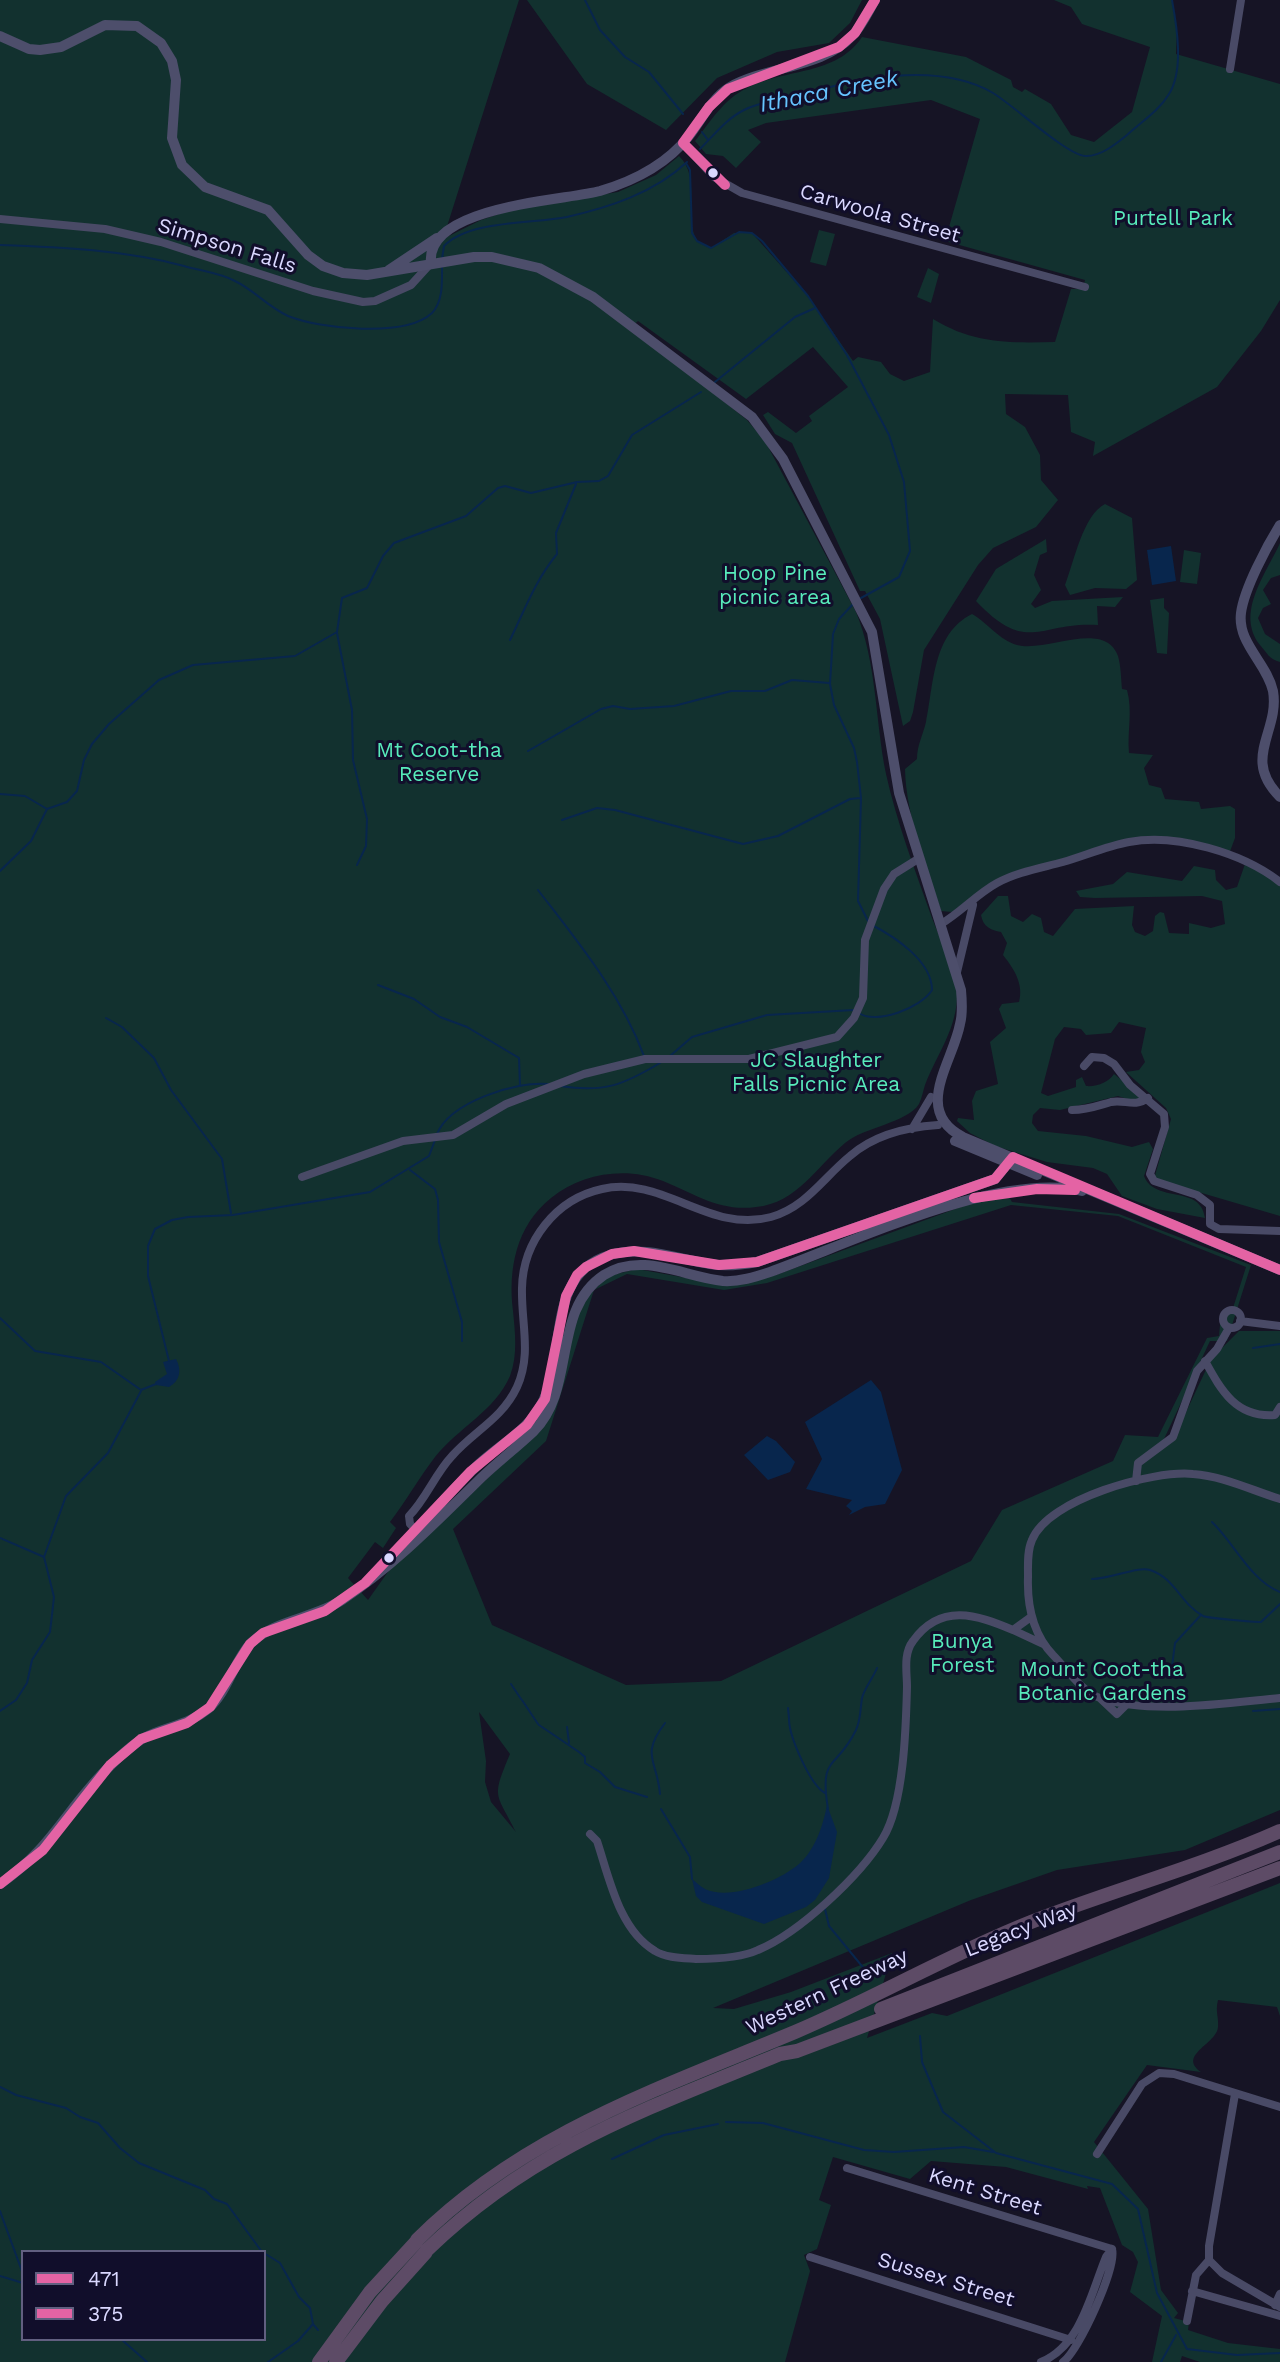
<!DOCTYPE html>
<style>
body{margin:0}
#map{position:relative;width:1280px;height:2362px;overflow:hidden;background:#161425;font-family:"Work Sans",sans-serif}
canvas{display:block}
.legend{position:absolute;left:21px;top:2250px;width:245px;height:91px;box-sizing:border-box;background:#110e2b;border:2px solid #615f80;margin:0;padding:9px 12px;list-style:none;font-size:21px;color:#dad8ff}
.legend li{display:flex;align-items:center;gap:14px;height:35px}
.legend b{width:35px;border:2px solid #615f80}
</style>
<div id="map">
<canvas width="1280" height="2362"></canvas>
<ul class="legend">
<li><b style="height:9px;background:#e463a4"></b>471</li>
<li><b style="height:9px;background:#e463a4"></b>375</li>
</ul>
</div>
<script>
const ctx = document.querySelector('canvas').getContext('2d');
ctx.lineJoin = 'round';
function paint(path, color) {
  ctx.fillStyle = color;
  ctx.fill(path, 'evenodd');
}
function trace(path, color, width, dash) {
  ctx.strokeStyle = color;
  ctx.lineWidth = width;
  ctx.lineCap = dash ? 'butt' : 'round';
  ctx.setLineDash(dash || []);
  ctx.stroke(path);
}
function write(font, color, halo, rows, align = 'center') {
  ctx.font = font + ' "Work Sans",sans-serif';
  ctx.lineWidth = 6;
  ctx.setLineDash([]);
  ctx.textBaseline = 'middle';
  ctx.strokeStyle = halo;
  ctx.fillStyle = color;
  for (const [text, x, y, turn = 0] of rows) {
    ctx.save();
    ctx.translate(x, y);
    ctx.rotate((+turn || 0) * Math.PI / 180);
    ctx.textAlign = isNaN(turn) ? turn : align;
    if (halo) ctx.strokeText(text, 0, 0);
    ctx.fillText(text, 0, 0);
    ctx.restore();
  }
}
paint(new Path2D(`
 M 0,0 L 519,0 L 443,239 L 481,220 L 514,209 L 618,192 L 656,175 L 679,156 C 702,178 683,215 697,241 L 711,248 L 734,233 L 752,233 L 808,296 L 853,361 L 858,357 L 881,362 L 890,374 L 904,381 L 930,372 L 933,319 C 974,344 1009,343 1055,342 L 1071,289 L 1083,289 L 1085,280 L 945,241 L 980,119 L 931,100 L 766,123 L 748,130 L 761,142 L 736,168 L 723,156 L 706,154 L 695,141 C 710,122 724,99 747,88 C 786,68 836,76 862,37 L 966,57 L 1011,80 L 1013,87 L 1022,92 L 1025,89 L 1051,104 L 1071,135 L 1094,142 L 1132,112 L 1150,47 L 1082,24 L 1071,7 L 1054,0 L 1172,0 L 1177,27 L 1176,54 L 1280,84 L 1280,300 L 1261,331 L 1217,387 L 1093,456 L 1095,442 L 1071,432 L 1068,395 L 1005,394 L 1006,414 L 1025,427 L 1040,455 L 1041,480 L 1058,500 L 1036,527 L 993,548 L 978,565 L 924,650 L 913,712 L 910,721 L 903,726 L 880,619 L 865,591 L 860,591 L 792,443 L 775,434 L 763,415 L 768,412 L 796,433 L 812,421 L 809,416 L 848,387 L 813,347 L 746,399 L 638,321 L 631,327 L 747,420 L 765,441 L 856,612 C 877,663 875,720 886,774 C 896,820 916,873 932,918 C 941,942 955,966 957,993 C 958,1027 937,1054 925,1085 C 923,1091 922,1098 919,1104 C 907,1123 864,1127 845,1143 C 816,1167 797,1203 756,1207 C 720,1212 695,1194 663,1181 C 626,1166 582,1173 551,1198 C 516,1226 508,1269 513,1311 C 515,1332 518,1355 510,1376 C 495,1411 458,1428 435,1457 C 419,1478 406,1501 390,1522 L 396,1528 L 383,1548 L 375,1542 L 348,1578 L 368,1600 L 390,1569 L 532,1437 L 581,1303 L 608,1276 L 637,1269 L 720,1284 L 776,1275 L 966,1205 L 1008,1195 L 1012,1202 L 1119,1214 L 1251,1265 L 1227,1341 L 1210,1341 L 1164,1439 L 1172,1442 L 1211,1359 L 1239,1331 L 1280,1331 L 1280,1810 L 1185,1850 L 1057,1870 L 971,1900 L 713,2008 L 734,2009 L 791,1992 L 892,1953 L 867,2038 L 932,2013 L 947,2016 L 1280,1883 L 1280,2016 L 1277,2007 L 1218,2000 C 1215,2012 1219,2017 1218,2027 C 1217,2044 1177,2055 1201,2072 L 1147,2065 L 1094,2142 L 1148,2209 L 1161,2290 L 1178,2313 L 1174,2318 L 1189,2322 L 1188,2330 L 1228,2343 L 1280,2349 L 1280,2362 L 1200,2362 L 1182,2356 L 1180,2362 L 1152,2362 L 1162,2316 L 1130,2292 L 1138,2262 L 1133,2252 L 1122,2245 L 1100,2188 L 1087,2186 L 1088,2189 L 1006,2167 L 931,2161 L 910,2179 L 833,2157 L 819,2200 L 831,2205 L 817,2249 L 804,2255 L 810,2271 L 785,2362 L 0,2362 ZM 1011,1205 L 1118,1216 L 1246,1267 L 1233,1308 L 1221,1314 L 1219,1336 L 1207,1338 L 1158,1437 L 1125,1435 L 1113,1461 L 1002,1510 L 971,1561 L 721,1681 L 626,1685 L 492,1625 L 453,1529 L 546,1441 L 594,1290 L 627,1274 L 724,1290 L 767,1283 ZM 479,1712 L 510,1754 C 491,1799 496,1792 516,1832 L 491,1802 L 485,1782 L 486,1761 ZM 23,2252 L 264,2252 L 264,2339 L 23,2339 Z
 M 527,0 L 862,0 L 850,23 L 829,43 L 777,52 L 717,78 L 666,130 L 587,84 Z
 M 819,230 L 835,234 L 826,266 L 810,262 Z
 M 928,268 L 939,274 L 931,303 L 917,297 Z
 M 1105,504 L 1132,518 L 1137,580 L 1126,589 L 1095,588 L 1070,595 L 1065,585 C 1074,562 1083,515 1105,504 Z
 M 1046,539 L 1047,552 L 1040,555 L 1034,575 L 1041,590 L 1031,604 L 1035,608 L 1052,601 L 1123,597 L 1115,607 L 1097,606 L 1098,625 C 1039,621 1028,656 976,601 L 996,569 Z
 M 1280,543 L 1280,575 L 1271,578 L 1263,590 L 1271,604 L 1263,608 L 1258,618 L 1265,634 L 1280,644 L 1280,662 C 1269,659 1267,653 1260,645 C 1235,613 1266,574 1280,543 Z
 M 1184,550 L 1201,553 L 1197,584 L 1180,582 Z
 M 1164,598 L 1164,608 L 1169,613 L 1167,654 L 1157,653 L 1150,600 Z
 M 972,614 C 988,623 999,640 1017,645 C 1046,653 1104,619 1118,656 C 1121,666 1121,679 1122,689 L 1127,690 C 1133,712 1127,731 1129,753 L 1153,755 L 1144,768 L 1149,785 L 1161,788 L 1165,799 L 1199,802 L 1201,809 L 1230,806 L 1235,809 L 1235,838 L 1229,854 L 1169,842 L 1131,842 L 995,881 L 952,912 L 941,911 C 927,866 906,817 905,769 L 917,759 C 917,745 923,735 926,722 C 934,685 932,634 972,614 Z
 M 1250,863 L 1280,886 L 1280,1216 L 1154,1179 L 1171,1119 L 1166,1108 L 1126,1072 L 1139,1070 L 1145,1062 L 1141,1052 L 1146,1028 L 1119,1022 L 1111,1033 L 1086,1035 L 1081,1029 L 1064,1027 L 1055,1039 L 1041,1093 L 1048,1096 L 1076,1087 L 1076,1080 L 1082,1077 L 1086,1086 C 1097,1087 1109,1082 1114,1074 L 1138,1093 L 1140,1100 L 1136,1102 L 1118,1096 L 1060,1110 L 1040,1108 L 1033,1115 L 1032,1123 L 1038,1131 L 1086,1136 L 1132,1147 L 1149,1142 L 1153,1149 L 1144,1176 C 1155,1204 1201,1184 1205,1218 L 1157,1209 L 1122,1196 L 1107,1174 L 1093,1168 L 1047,1162 L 995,1146 L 970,1133 L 957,1121 L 958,1118 L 974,1120 L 972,1101 L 976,1091 L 998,1084 L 990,1042 L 1006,1028 L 999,1009 L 1002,1004 L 1019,1002 C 1024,984 1014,969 1003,955 L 1007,943 L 1001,932 C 991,930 983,927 981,915 L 998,896 L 1008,896 L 1011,916 L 1023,922 L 1032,914 L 1041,918 L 1044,932 L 1053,936 L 1075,909 L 1134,906 L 1132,925 L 1135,932 L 1145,936 L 1153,931 L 1155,916 L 1160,912 L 1164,913 L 1169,933 L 1189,934 L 1189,923 L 1211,928 L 1225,924 L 1222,901 L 1202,896 L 1095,898 L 1080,897 L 1076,891 L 1113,884 L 1127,872 L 1182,881 L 1194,866 L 1215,870 L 1216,880 L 1226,890 L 1237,887 L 1245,864 Z`), '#12312f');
paint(new Path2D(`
 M 1171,546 L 1176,581 L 1152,585 L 1147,550 Z
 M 176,1359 C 182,1370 180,1381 169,1387 L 156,1385 L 155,1382 L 167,1374 L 163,1362 Z
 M 871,1380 L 881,1392 L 902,1470 L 885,1504 L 865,1507 L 849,1515 L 852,1511 L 846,1506 L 852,1500 L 806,1489 L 822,1459 L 805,1422 Z
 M 767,1436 L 776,1441 L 795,1462 L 790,1472 L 768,1480 L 744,1455 Z
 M 827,1805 L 837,1832 L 829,1878 L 815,1900 L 806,1907 L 764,1924 L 702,1902 L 696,1896 L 692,1879 C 696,1882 701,1887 705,1889 C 731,1901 779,1881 799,1864 C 815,1850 823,1826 827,1805 Z`), '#08264d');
trace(new Path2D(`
 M 585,0 L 600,30 L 625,57 L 649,72 L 683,114
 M 702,132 L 708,140
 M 700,149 C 714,135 726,119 744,110 C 757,103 775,101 790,97 C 851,81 934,59 993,93 C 1013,105 1067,155 1085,156 C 1100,157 1116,144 1127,135 C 1141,122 1159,111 1169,94 C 1184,70 1177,27 1172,0
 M 686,163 L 690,170 L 692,233 L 697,241 L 711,248 L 739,232 L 752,233 L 762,241 L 808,296 L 847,355 L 889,435 L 904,482 L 910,551 L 899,577 L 861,598
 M 0,245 C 61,247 125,250 184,266 C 201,271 220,273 235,281 C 254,290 268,307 288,316 C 320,329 405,338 432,313 C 443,302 442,282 442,268
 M 442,259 L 444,246 C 469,220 532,224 567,217 C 610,207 654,193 687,162
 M 715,382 L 795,317 L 815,308
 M 854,603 L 839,619 L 833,634 L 830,684 L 834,705 L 854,748 L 857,762 L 861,798 L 858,901 L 868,921
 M 337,633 L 352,710 L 353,760 L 367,819 L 366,846 L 357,865
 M 510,640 C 525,609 535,581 557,554 L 556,533 L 576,484
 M 528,751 L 601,709 L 613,706 L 630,709 L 674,706 L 731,691 L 765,691 L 792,680 L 829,683
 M 0,794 L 25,796 L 47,809
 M 562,820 L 597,808 L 615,810 L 743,844 L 778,836 L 850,799 L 860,798
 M 0,871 L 31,841 L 47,809 L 67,802 L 77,791 L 84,760 L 92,744 L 109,724 L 159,680 L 193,665 L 295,656 L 337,632 L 342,598 L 367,588 L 383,556 L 394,543 L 466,516 L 498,488 L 505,486 L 531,493 L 577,482 L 599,481 L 608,476 L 632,435 L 701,392
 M 538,890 C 578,942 621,994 644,1056
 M 378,985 L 414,999 L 440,1017 L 467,1027 L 519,1058 L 520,1086
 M 859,1013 C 876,1025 921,1008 932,990 C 932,961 895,937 872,925
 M 106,1018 L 122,1027 L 154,1058 L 171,1090 L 222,1159 L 231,1213
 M 670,1056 L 692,1037 L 767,1015 L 854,1010
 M 560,1086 C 604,1093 623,1085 660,1063
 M 437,1134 C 450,1102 516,1081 548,1084
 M 410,1170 L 435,1189 L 438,1200 L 439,1242 L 462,1322 L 462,1341
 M 0,1318 L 35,1351 L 101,1362 L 141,1390 L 156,1384
 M 1253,1348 L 1280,1344
 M 169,1361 L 148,1276 L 148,1246 L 155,1229 L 172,1220 L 188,1217 L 233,1215 L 370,1192 L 429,1156 L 435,1140
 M 1212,1522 C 1234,1543 1251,1581 1280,1592
 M 0,1538 L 44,1557
 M 1092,1579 C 1111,1579 1137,1566 1150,1570 C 1175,1578 1181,1604 1203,1616 C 1207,1618 1253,1622 1261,1622 L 1280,1604
 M 1171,1675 L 1175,1643 L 1200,1616
 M 511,1684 L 521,1699
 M 522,1700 L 538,1724
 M 788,1708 L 789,1718
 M 0,1711 L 16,1700 L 27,1683 L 32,1660 L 50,1632 L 54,1597 L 44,1557 L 66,1496 L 108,1453 L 141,1391
 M 1253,1711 L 1280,1709
 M 789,1719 C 789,1736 810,1785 825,1793
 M 539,1725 L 579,1752
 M 567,1727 L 569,1743
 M 579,1752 L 585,1757 L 585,1763 L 600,1772 L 615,1787 L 647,1797
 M 660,1794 C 657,1759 640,1756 665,1723
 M 661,1809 L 690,1857 L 692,1879
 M 828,1809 C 819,1754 836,1771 856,1730 C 861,1719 860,1710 862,1698 C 864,1689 873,1678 877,1668
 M 825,1909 L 829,1926 L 866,1971
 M 920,2036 L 922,2062 L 943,2112 L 996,2153 L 1112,2184 L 1138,2209 L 1157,2293 L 1187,2349 L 1237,2355 L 1280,2353
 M 0,2087 L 16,2095 L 66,2108 L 80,2117 L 98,2123 L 120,2148 L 139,2163 L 205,2190 L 214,2199 L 227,2204 L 262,2252
 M 726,2122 L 763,2123 L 864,2150 L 894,2152 L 964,2147 L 993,2152
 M 612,2159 L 664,2135 L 718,2124
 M 0,2211 L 23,2274
 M 264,2253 L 280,2263 L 299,2297 L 310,2308 L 313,2324 L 318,2330
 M 0,2276 L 23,2283
 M 121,2339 L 147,2362
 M 268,2362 L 298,2341 L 313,2324
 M 1161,2362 L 1176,2335`), '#08264d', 2);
trace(new Path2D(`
 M 1230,69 L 1241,0
 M 683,143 L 714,177 L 742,193 L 1085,287
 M 0,219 L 105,229 L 161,242 L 313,291 L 363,302 L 375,301 L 411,285 L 431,263
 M 941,924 C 961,912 977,894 997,883 C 1017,872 1041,868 1063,862 C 1084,856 1107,846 1129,842 C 1176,833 1243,853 1280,882
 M 957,972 L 973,905
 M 1084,1066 L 1092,1057 L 1104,1058 L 1114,1064 L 1130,1085 L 1164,1114 L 1165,1127 L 1150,1174 L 1154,1181 L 1197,1195 L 1210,1205 L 1210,1224 L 1219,1229 L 1280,1231
 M 1072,1110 C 1087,1110 1097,1106 1111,1102 C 1125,1099 1134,1108 1148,1098
 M 912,1129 L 931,1097
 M 302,1177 L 403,1141 L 453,1135 L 506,1104 L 584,1074 L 645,1059 L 749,1059 L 837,1037 L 854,1018 L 863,998 L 865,940 L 884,889 L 894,874 L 918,859
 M1223 1319a9 9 0 1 1 18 0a9 9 0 1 1-18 0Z
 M 1240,1321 L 1280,1326
 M 1205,1361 C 1221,1390 1236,1418 1275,1415 L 1280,1407
 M 1136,1481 L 1138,1463 L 1173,1437 L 1197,1371 L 1217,1349 L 1229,1328
 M 1280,1499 C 1251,1490 1223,1476 1193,1474 C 1153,1470 1048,1499 1032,1540 C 1027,1551 1028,1565 1028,1577 C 1027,1606 1033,1634 1053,1655 C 1066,1668 1082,1692 1100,1698 C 1151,1715 1227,1703 1280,1698
 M 416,1530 L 410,1524 L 409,1516 C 426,1499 435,1474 452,1456 C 474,1431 502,1419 517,1387 C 532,1354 521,1323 522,1288 C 523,1241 556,1199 602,1189 C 663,1175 709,1234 771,1217 C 806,1207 823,1178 850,1156 C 874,1135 907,1127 938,1125
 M 1031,1617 L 1013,1630 L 1043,1644
 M 1100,1698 L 1117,1714 L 1128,1703
 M 590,1834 L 597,1841 C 609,1877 619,1930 655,1951 C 666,1958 683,1958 696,1959 C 714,1959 741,1958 758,1950 C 799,1933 860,1876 883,1838 C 904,1804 906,1727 907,1687 C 907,1672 903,1654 913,1641 C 941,1602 977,1615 1013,1630
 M 1097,2154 L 1142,2084 L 1159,2073 L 1174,2074 L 1280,2107
 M 847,2168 L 1112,2249
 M 810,2257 L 1071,2340
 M 1209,2260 L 1222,2273 L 1280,2307
 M 1192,2291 L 1280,2316
 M 1275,2305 L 1280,2294
 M 1187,2321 L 1196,2275 L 1209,2260 L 1209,2246 L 1235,2094
 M 1041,2362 C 1081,2346 1091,2293 1106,2257 L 1112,2249
 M 1063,2362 C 1079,2351 1117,2267 1112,2249`), '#494a66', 8);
trace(new Path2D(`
 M 0,36 L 29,49 L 40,50 L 61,47 L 105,25 L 137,26 L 161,43 L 172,61 L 176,80 L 172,138 L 182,165 L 205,187 L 268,210 L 308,255 L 323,266 L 343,273 L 367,275 L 474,257 L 492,257 L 539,268 L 593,297 L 752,417 L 783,459 L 872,632 L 899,793 L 961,990 C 962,1001 963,1013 960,1024 C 953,1062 912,1111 963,1137 L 1280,1270
 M 431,263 C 425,206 562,201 600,191 C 634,181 667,164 689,136 C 702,119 712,98 730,87 C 767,66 823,68 852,36 C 862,26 868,12 875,0
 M 389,270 L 437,238
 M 1280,525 C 1267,546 1244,589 1241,613 C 1237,643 1267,663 1273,691 C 1280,732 1241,758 1280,797
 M 955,1141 L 1037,1175
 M 410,1537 C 433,1513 455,1486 479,1464 C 502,1443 530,1429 543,1401 C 567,1352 545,1274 610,1255 C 643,1245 677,1259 710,1264 C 726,1267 741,1265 757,1262 L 995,1179 L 1013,1157
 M 0,1884 C 53,1848 69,1804 112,1764 C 123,1753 136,1741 150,1735 C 170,1726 190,1724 208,1709 C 228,1692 233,1662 251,1643 C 274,1620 315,1618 342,1600 C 394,1566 438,1520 482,1477 C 499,1461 517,1447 534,1431 C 577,1388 551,1310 604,1275 C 642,1251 684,1277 723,1281 C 739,1282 755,1277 770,1272 C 851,1243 999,1171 1082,1191`), '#4d4e6b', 10);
trace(new Path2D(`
 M 881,2009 L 1280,1852
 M 417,2240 C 523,2134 661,2088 795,2032 C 875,1998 950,1954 1031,1922 C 1113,1890 1199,1867 1280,1831
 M 427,2250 C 533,2147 647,2109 780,2054 L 797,2051 L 1280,1868
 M 319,2362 L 370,2292 L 416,2242
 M 336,2362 L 382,2301 L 426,2252`), '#5d4b66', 14);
trace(new Path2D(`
 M 974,1198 L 1037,1189 L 1075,1190
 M 0,1884 L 43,1850 L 110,1765 L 141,1739 L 187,1723 L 210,1707 L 250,1644 L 263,1633 L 325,1611 L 365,1583 L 471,1471 L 527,1425 L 545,1399 L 566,1296 L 577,1275 L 586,1267 L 612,1254 L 634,1251 L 719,1265 L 757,1262 L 995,1179 L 1013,1157 L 1280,1270`), '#e463a4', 10);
trace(new Path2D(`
 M 683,143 L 709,107 L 728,89 L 839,47 L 855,33 L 875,0
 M 683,143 L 725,185`), '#e463a4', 10);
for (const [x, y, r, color] of [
 [713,173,6,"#dad8ff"],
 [389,1558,6,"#dad8ff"]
]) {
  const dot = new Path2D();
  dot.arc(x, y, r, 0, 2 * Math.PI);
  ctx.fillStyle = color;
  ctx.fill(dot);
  trace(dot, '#110e2b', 2.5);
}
write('21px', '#dad8ff', '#110e2b', [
 ["Carwoola Street",880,214,16],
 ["Simpson Falls",227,246,17],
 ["Legacy Way",1021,1930,-21],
 ["Western Freeway",827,1992,-25],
 ["Kent Street",985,2192,17],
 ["Sussex Street",946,2280,17]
]);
write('21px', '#58ebbb', '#110e2b', [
 ["Purtell Park",1173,219],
 ["Hoop Pine",775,574],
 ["picnic area",775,598],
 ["Mt Coot-tha",439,751],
 ["Reserve",439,775],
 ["JC Slaughter",816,1061],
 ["Falls Picnic Area",816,1085],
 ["Bunya",962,1642],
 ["Forest",962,1666],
 ["Mount Coot-tha",1102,1670],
 ["Botanic Gardens",1102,1694]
]);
write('italic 23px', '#66c4ff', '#110e2b', [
 ["Ithaca Creek",829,92,-11]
]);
</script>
